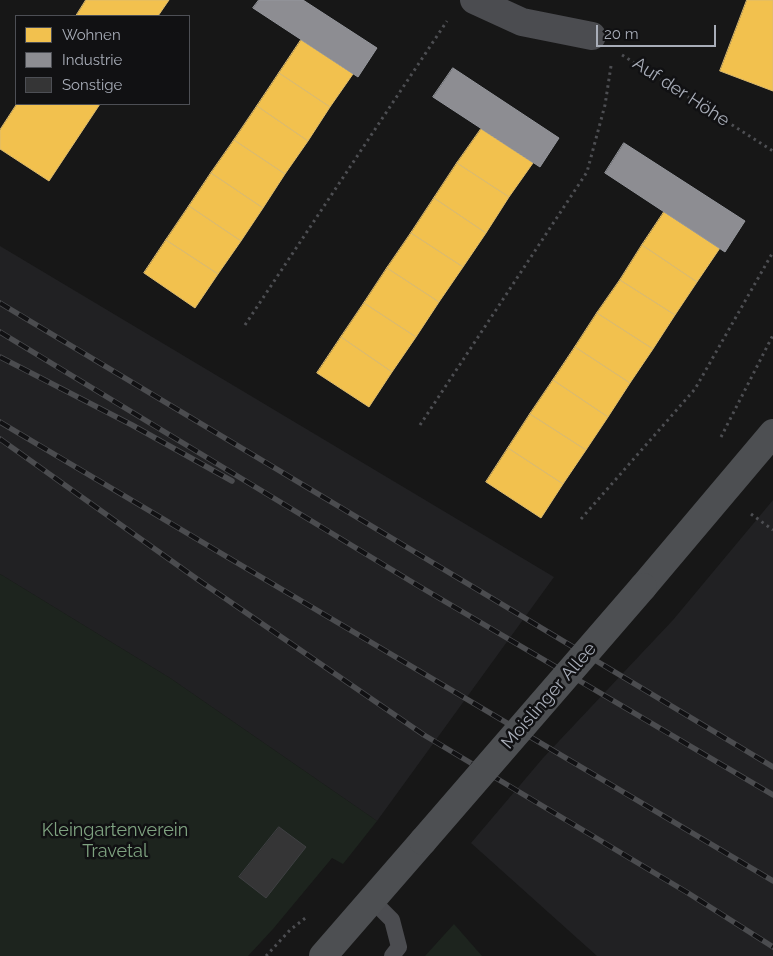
<!DOCTYPE html>
<meta charset="utf-8">
<style>
body{margin:0}
#map{position:relative;width:773px;height:956px;overflow:hidden;background:#171717;font-family:Raleway,sans-serif}
canvas{display:block}
.legend{position:absolute;left:15px;top:15px;width:175px;height:90px;box-sizing:border-box;background:#111113;border:1px solid #4d4f55;margin:0;padding:6px 9px;list-style:none;font-size:15px;color:#a8adb8}
.legend li{display:flex;align-items:center;gap:10px;height:25px}
.legend b{width:25px;border:1px solid #4d4f55}
.scale{position:absolute;left:596px;top:25px;width:120px;height:22px;box-sizing:border-box;border:2px solid #a8adb8;border-top:0;padding-left:6px;font-size:15px;line-height:18px;white-space:nowrap;color:#a8adb8;-webkit-text-stroke:4px #111113;paint-order:stroke}
</style>
<div id="map">
<canvas width="773" height="956"></canvas>
<ul class="legend">
<li><b style="height:14px;background:#f2c14e"></b>Wohnen</li>
<li><b style="height:14px;background:#8d8d92"></b>Industrie</li>
<li><b style="height:14px;background:#353536"></b>Sonstige</li>
</ul>
<div class="scale">20 m</div>
</div>
<script>
const ctx = document.querySelector('canvas').getContext('2d');
ctx.lineJoin = 'round';
function paint(path, color) {
  ctx.fillStyle = color;
  ctx.fill(path, 'evenodd');
}
function trace(path, color, width, dash) {
  ctx.strokeStyle = color;
  ctx.lineWidth = width;
  ctx.lineCap = dash ? 'butt' : 'round';
  ctx.setLineDash(dash || []);
  ctx.stroke(path);
}
function write(font, color, halo, rows, align = 'center') {
  ctx.font = font + ' Raleway,sans-serif';
  ctx.lineWidth = 5;
  ctx.setLineDash([]);
  ctx.textBaseline = 'middle';
  ctx.strokeStyle = halo;
  ctx.fillStyle = color;
  for (const [text, x, y, turn = 0] of rows) {
    ctx.save();
    ctx.translate(x, y);
    ctx.rotate((+turn || 0) * Math.PI / 180);
    ctx.textAlign = isNaN(turn) ? turn : align;
    if (halo) ctx.strokeText(text, 0, 0);
    ctx.fillText(text, 0, 0);
    ctx.restore();
  }
}
paint(new Path2D(`
 M 0,246 L 554,577 L 377,821 L 170,678 L 0,574 Z
 M 773,500 L 773,956 L 597,956 L 471,843 L 543,758 L 673,620 Z`), '#212123');
paint(new Path2D(`
 M 0,574 L 170,678 L 377,821 L 343,864 L 332,858 L 273,929 L 248,956 L 0,956 Z
 M 454,924 L 482,956 L 425,956 Z`), '#1d241e');
const homes = new Path2D(`
 M 86,0 L 169,0 L 158,16 L 76,16 Z
 M 747,0 L 773,0 L 773,91 L 720,71 Z
 M 301,40 L 353,74 L 330,107 L 279,73 Z
 M 279,73 L 330,107 L 308,141 L 257,106 Z
 M 17,104 L 100,104 L 49,181 L 0,149 L 0,130 Z
 M 257,106 L 308,141 L 285,174 L 234,140 Z
 M 481,129 L 533,163 L 509,197 L 457,163 Z
 M 234,140 L 285,174 L 263,208 L 211,173 Z
 M 457,163 L 509,197 L 486,233 L 434,198 Z
 M 211,173 L 263,208 L 241,241 L 189,206 Z
 M 434,198 L 486,233 L 463,267 L 411,233 Z
 M 189,206 L 241,241 L 218,274 L 166,240 Z
 M 664,212 L 720,248 L 697,282 L 642,245 Z
 M 411,233 L 463,267 L 439,302 L 387,268 Z
 M 166,240 L 218,274 L 195,308 L 144,273 Z
 M 642,245 L 697,282 L 675,315 L 620,280 Z
 M 387,268 L 439,302 L 416,337 L 364,303 Z
 M 620,280 L 675,315 L 653,349 L 597,313 Z
 M 364,303 L 416,337 L 392,372 L 341,337 Z
 M 597,313 L 653,349 L 630,383 L 575,347 Z
 M 341,337 L 392,372 L 369,407 L 317,373 Z
 M 575,347 L 630,383 L 608,417 L 553,380 Z
 M 553,380 L 608,417 L 586,450 L 530,414 Z
 M 530,414 L 586,450 L 563,484 L 508,448 Z
 M 508,448 L 563,484 L 541,518 L 486,482 Z`);
paint(homes, '#f2c14e');
trace(homes, '#dcbb6e', 1);
const industry = new Path2D(`
 M 259,0 L 303,0 L 377,48 L 358,77 L 253,8 Z
 M 453,68 L 559,138 L 540,167 L 433,97 Z
 M 624,143 L 745,221 L 725,252 L 605,173 Z`);
paint(industry, '#8d8d92');
trace(industry, '#95979d', 1);
const building = new Path2D(`
 M 279,827 L 306,847 L 266,898 L 239,877 Z`);
paint(building, '#353536');
trace(building, '#3f4043', 1);
trace(new Path2D(`
 M 622,55 L 773,151
 M 245,325 L 447,21
 M 420,425 L 587,172 L 605,105 L 611,66
 M 721,437 L 773,335
 M 751,514 L 773,530
 M 581,519 L 695,389 L 773,252
 M 266,956 L 290,930 L 308,916`), '#4d4e52', 3, [2.5, 4]);
trace(new Path2D(`
 M 372,900 L 392,920 L 399,947 L 392,956`), '#4b4c50', 16);
trace(new Path2D(`
 M 474,0 L 522,22 L 592,36`), '#4b4c50', 28);
trace(new Path2D(`
 M 643,587 L 773,433
 M 323,956 L 423,841`), '#4d4f52', 28);
const rail = new Path2D(`
 M 0,303 L 773,767
 M 0,332 L 417,585 L 773,795
 M 0,357 L 132,425 L 232,481
 M 0,422 L 773,881
 M 0,439 L 197,579 L 424,735 L 688,893 L 773,947`);
trace(rail, '#4b4c4f', 5.5);
trace(rail, '#111113', 4, [11]);
trace(new Path2D(`
 M 423,841 L 643,587`), '#4d4f52', 28);
write('18px', '#a8adb8', '#111113', [
 ["Auf der Höhe",681,92,33],
 ["Moislinger Allee",549,696,-49]
]);
write('18px', '#7fa381', '#111113', [
 ["Kleingartenverein",115,831],
 ["Travetal",115,852]
]);
</script>
